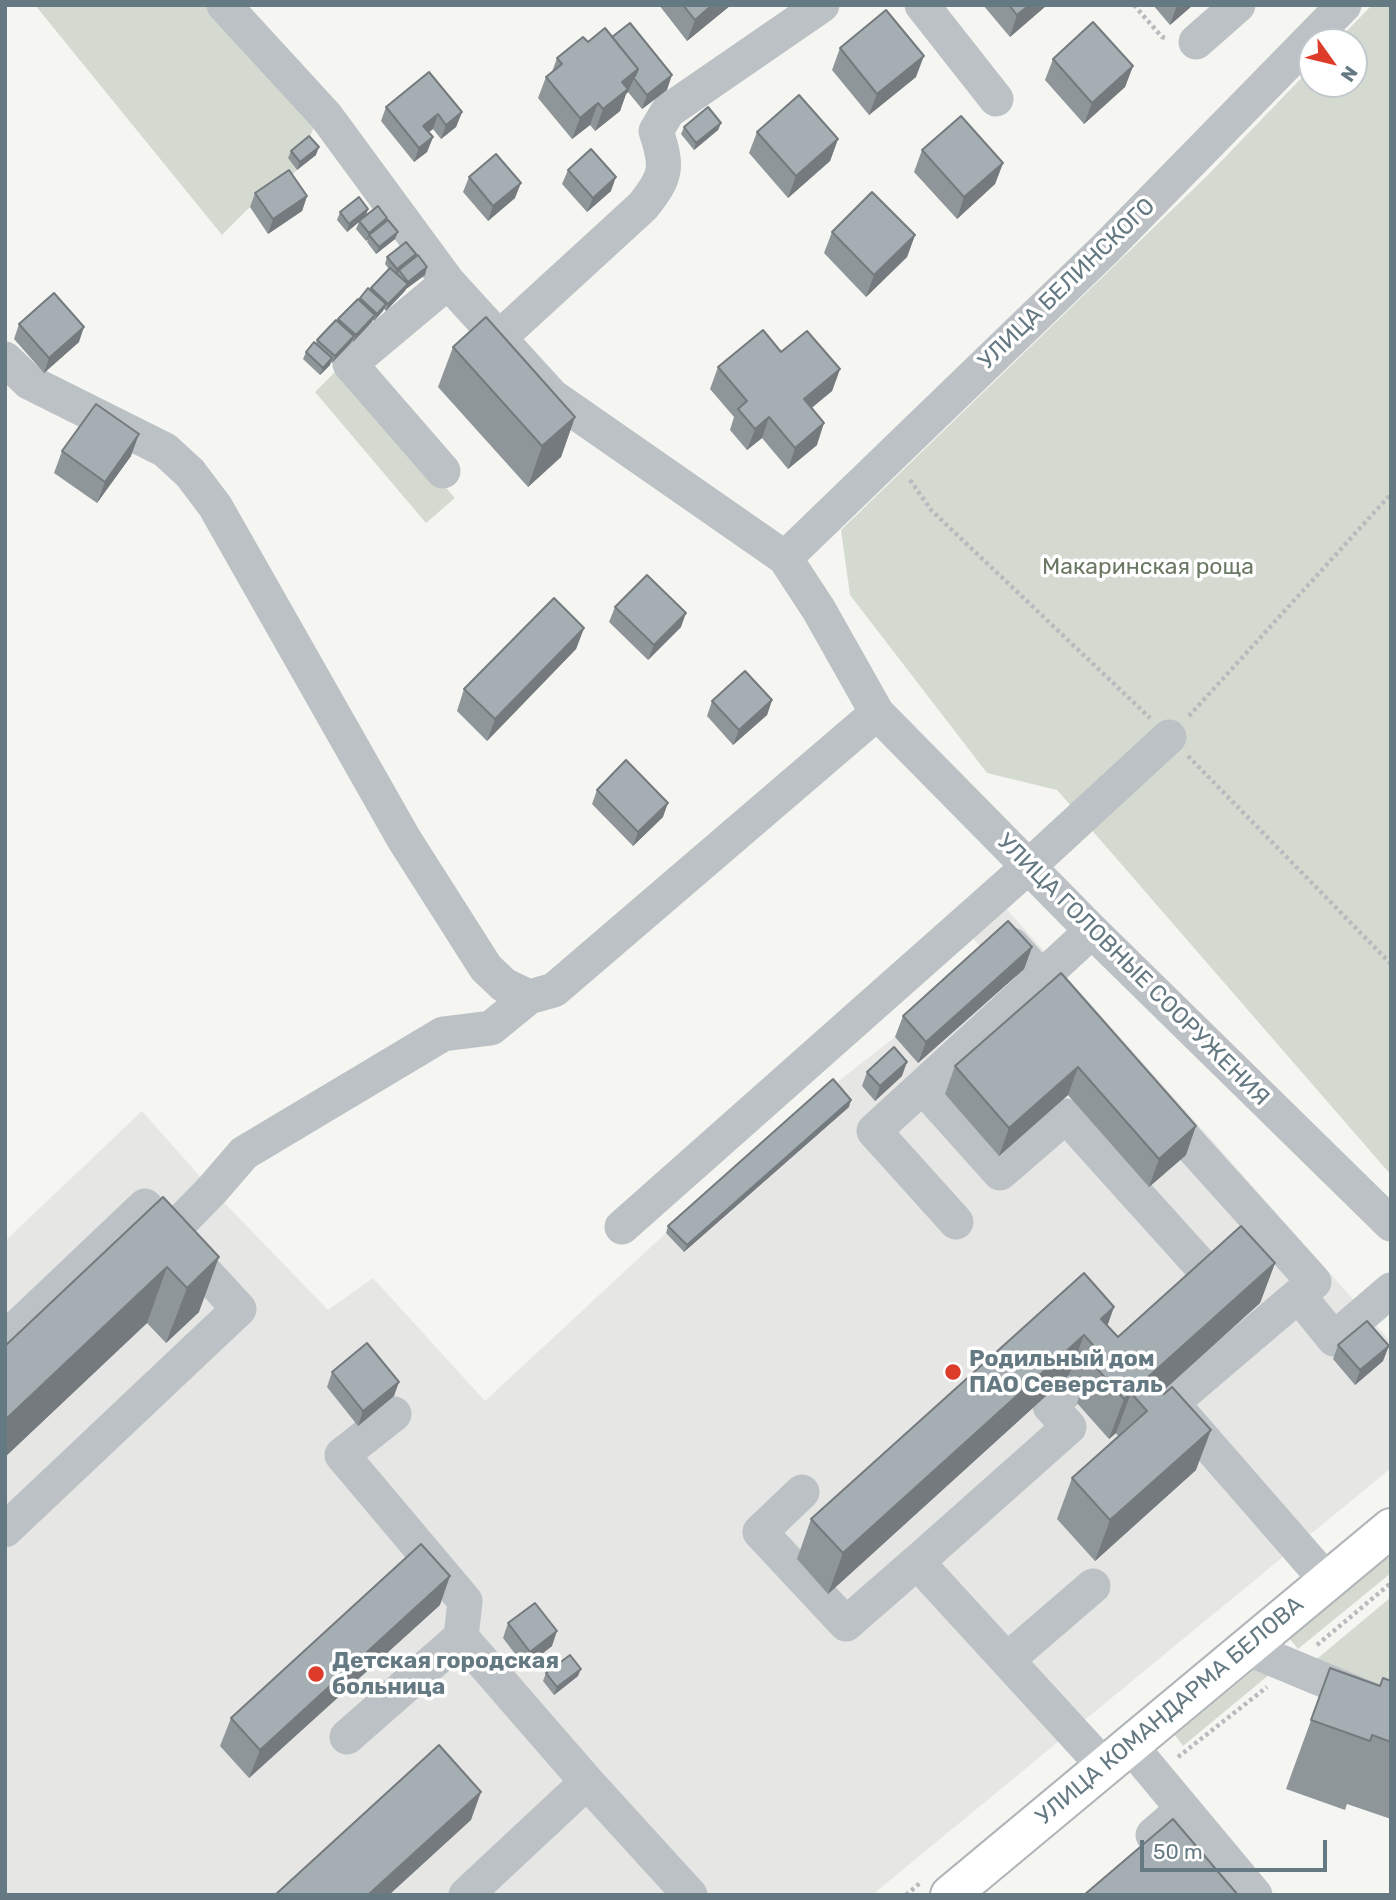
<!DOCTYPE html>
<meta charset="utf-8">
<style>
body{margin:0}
#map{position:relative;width:1396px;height:1900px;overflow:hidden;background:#f5f5f2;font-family:Rubik,sans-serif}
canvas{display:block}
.frame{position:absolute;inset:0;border:7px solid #657982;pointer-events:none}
.north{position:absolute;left:1298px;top:28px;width:70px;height:70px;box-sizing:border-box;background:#fff;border:2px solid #c1c9cd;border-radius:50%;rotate:124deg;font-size:19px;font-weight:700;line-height:28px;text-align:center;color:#657982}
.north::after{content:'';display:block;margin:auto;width:24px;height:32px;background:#dd3c2a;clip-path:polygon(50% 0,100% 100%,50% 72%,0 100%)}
.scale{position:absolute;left:1140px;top:1840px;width:187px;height:32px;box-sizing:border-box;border:4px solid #657982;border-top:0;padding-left:9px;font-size:21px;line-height:24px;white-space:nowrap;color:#657982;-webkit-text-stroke:5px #fff;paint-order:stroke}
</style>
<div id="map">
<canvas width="1396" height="1900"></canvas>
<div class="frame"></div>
<div class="north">N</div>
<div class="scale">50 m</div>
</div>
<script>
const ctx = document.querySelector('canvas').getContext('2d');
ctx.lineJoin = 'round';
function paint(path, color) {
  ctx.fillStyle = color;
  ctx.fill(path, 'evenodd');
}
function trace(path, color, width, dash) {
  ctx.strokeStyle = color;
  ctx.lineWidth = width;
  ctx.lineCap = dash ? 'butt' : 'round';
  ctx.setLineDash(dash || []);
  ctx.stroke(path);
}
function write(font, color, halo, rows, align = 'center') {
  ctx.font = font + ' Rubik,sans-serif';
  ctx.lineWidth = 7;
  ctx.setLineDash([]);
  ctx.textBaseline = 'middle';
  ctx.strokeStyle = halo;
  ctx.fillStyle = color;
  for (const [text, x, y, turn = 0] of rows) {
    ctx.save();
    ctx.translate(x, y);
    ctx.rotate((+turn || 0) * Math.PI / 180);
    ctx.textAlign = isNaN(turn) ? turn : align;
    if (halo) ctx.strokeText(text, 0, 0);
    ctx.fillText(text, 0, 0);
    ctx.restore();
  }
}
paint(new Path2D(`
 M 1003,905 L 1391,1342 L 1391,1468 L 872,1895 L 5,1895 L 5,1241 L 142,1111 L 212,1190 L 328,1310 L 373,1278 L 485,1401 L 666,1233 L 685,1252 L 848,1108 L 831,1087 L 895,1037 L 987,954 L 969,934 Z`), '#e6e6e5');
paint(new Path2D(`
 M 35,5 L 209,5 L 314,127 L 307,143 L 288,158 L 297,170 L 284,184 L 250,207 L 222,235 Z
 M 1372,5 L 1391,5 L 1391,1175 L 1057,790 L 987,773 L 850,595 L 841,530 L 1208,175 L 1312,67 L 1312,84 L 1354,84 L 1354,42 L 1336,42 Z
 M 341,366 L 455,498 L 426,523 L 315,392 Z
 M 1391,1554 L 1391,1573 L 1298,1649 L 1289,1638 Z
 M 1391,1597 L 1391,1695 L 1312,1663 Z
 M 1261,1664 L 1270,1674 L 1183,1746 L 1175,1735 Z`), '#d5dad1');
const major = new Path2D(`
 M 950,1895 L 1391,1528`);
trace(major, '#afb5b8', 42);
trace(new Path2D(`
 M 1134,5 L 1162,37 L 1167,38
 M 910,480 L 932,511 L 1150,718
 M 1189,716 L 1391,494
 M 1188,756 L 1391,964
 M 1317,1645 L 1391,1583
 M 1178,1757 L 1267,1687
 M 906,1895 L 920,1883`), '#b8bbbd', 4.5, [3.5, 3.5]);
trace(new Path2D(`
 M 224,5 L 326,116 L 448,282 L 552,396 L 785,558 L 819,610 L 877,713 L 1092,931 L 1391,1224
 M 922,5 L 996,99
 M 1196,42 L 1238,5
 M 499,338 L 643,206 C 667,176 668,167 656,131 L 668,111 L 822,5
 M 5,359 L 29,382 L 165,450 L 190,473 L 215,506 L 404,839 L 486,968 L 504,985 L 529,997 L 554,990 L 877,713
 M 443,471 L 350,364 L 448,282
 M 785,558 L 1106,248 L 1344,5
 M 1012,945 L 1080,1021
 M 923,1087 L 1000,1173 L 1066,1116 L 1203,1268
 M 1159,1110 L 1314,1282 L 1172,1403 L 1327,1581
 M 956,1222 L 874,1131 L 1092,931
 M 622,1227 L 1028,867 L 1169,737
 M 1299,1296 L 1334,1339 L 1391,1290
 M 5,1339 L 145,1206 L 169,1234 L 212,1190 L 244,1153 L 443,1034 L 491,1028 L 529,997
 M 394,1414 L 342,1455 L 465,1601 L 461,1637 L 587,1782 L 690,1895
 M 802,1492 L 760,1532 L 846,1624 L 917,1562 L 1104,1766
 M 5,1530 L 239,1309 L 179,1244
 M 917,1562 L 1069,1427 L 1050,1406 L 1076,1382
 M 1247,1648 L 1391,1708
 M 1007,1660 L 1093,1586
 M 347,1737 L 461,1637
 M 1129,1744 L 1255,1895
 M 1153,1835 L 1183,1809
 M 466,1895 L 587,1782`), '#bbc1c4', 35);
trace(major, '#fff', 38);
paint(new Path2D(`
 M 659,5 L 731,5 L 687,41 Z
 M 983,5 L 1047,5 L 1010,37 Z
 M 1153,5 L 1193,5 L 1170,25 Z
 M 612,37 L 667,90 L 642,109 L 628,92 L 626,94 L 620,111 L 595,131 L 590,125 L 572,139 L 538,98 L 546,77 L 552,72 L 557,58 L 588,42 Z
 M 840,48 L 916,77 L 869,115 L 832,70 Z
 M 1053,59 L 1133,66 L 1125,87 L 1084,124 L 1045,80 Z
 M 386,107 L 462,112 L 456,127 L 441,139 L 433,129 L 428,132 L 433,137 L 427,152 L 414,162 L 381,121 Z
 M 721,123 L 718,130 L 694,150 L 681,134 L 684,127 Z
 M 757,132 L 838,139 L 830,161 L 788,198 L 749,153 Z
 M 922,150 L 1003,163 L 995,184 L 957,219 L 914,172 Z
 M 291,151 L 316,155 L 297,170 L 288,158 Z
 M 568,170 L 611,191 L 587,212 L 562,184 Z
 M 469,177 L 515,198 L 488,221 L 463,192 Z
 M 255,193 L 307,196 L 302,211 L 268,234 L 250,207 Z
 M 340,212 L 366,216 L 386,222 L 395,239 L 376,254 L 367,242 L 368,239 L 366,241 L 356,229 L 359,222 L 347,232 L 337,220 Z
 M 832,232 L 915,235 L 907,257 L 866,297 L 824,253 Z
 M 416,254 L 414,258 L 425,275 L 406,289 L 386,311 L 384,309 L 374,321 L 373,320 L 353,342 L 352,341 L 332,363 L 331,362 L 330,365 L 320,375 L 303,359 L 306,352 L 316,343 L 317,340 L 360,298 L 370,290 L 389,269 L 385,264 L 387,257 Z
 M 19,324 L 79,342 L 44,373 L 14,339 Z
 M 453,347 L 575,417 L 561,457 L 528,487 L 438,387 Z
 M 781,352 L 840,369 L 832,391 L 811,408 L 817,445 L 788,469 L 762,438 L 747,450 L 730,430 L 734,417 L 710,389 L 718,367 Z
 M 62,451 L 131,456 L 97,503 L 54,473 Z
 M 615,607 L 681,627 L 648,660 L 609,622 Z
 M 584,628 L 576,649 L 487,741 L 457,711 L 464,689 Z
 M 772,700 L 767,715 L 733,745 L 707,716 L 712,701 Z
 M 597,790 L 663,817 L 633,846 L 592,804 Z
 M 1032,947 L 1024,969 L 918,1063 L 895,1037 L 903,1016 Z
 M 1061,973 L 1186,1155 L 1149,1187 L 1068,1095 L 999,1156 L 945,1094 L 955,1066 Z
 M 867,1072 L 902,1076 L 875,1101 L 862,1086 Z
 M 849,1107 L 684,1252 L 666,1233 L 668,1226 Z
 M 163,1197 L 199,1312 L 166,1343 L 147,1323 L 5,1457 L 5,1346 Z
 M 1275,1263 L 1260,1303 L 1162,1392 L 1196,1470 L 1095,1561 L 1057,1519 L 1072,1478 L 1118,1436 L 1116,1433 L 1109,1439 L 1077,1403 L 1082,1389 L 1069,1375 L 828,1594 L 797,1559 L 811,1519 L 1084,1273 L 1107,1326 L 1118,1337 Z
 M 1338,1345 L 1383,1361 L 1355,1385 L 1333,1359 Z
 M 332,1372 L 394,1396 L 358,1426 L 327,1387 Z
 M 440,1605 L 249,1778 L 220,1746 L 231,1718 Z
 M 508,1623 L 552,1646 L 525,1667 L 503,1638 Z
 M 1330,1668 L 1380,1686 L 1391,1681 L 1391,1819 L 1347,1804 L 1345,1810 L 1286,1789 Z
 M 546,1673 L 578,1676 L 554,1695 L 543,1681 Z`), '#8e969a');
paint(new Path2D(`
 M 712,5 L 731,5 L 687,41 L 695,20 Z
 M 1029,5 L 1047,5 L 1010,37 L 1017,15 Z
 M 1177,5 L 1193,5 L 1170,25 Z
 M 924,56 L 916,77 L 869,115 L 877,94 Z
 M 1133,66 L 1125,87 L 1084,124 L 1092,103 Z
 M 638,69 L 628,92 L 626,94 L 620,111 L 595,131 L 603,109 L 622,82 Z
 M 672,75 L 667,90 L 642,109 L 647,95 Z
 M 598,103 L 590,125 L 572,139 L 580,118 Z
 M 462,112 L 456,127 L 441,139 L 446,125 Z
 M 438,114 L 433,129 L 418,141 L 423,126 Z
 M 721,123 L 718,130 L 694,150 L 696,143 Z
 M 433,137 L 427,152 L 414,162 L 419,148 Z
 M 838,139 L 830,161 L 788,198 L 796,176 Z
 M 319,147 L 316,155 L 297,170 L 300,162 Z
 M 1003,163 L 995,184 L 957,219 L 964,197 Z
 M 616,177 L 611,191 L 587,212 L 593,198 Z
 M 521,183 L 515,198 L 488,221 L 493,206 Z
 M 307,196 L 302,211 L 268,234 L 273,219 Z
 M 368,209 L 366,216 L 347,232 L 349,224 Z
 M 387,218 L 385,226 L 369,235 L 368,239 L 366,241 L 369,233 Z
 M 398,232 L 395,239 L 376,254 L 379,247 Z
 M 915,235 L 907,257 L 866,297 L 874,275 Z
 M 416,254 L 413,261 L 399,270 L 398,273 L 394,276 L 397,269 Z
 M 427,267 L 425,275 L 406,289 L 408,282 Z
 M 408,284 L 405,291 L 386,311 L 388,304 Z
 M 386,304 L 383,311 L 374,321 L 377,314 Z
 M 375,315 L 372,322 L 353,342 L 356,335 Z
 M 84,327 L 79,342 L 44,373 L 49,358 Z
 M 354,336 L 351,343 L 332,363 L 335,356 Z
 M 332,358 L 330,365 L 320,375 L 323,368 Z
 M 840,369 L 832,391 L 796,421 L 804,399 Z
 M 575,417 L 561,457 L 528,487 L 542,446 Z
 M 769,417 L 762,438 L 747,450 L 755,429 Z
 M 824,423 L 817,445 L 788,469 L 795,448 Z
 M 139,434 L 131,456 L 97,503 L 105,482 Z
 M 686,613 L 681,627 L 648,660 L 654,645 Z
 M 584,628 L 576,649 L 487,741 L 495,719 Z
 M 772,700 L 767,715 L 733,745 L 739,730 Z
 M 668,803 L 663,817 L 633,846 L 638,832 Z
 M 1032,947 L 1024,969 L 918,1063 L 926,1042 Z
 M 907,1062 L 902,1076 L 875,1101 L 880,1086 Z
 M 1078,1067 L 1068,1095 L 999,1156 L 1009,1128 Z
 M 851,1100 L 849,1107 L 684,1252 L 687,1245 Z
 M 1196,1126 L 1186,1155 L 1149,1187 L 1159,1159 Z
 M 219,1257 L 199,1312 L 166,1343 L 187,1288 Z
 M 1275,1263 L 1260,1303 L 1144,1408 L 1148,1377 Z
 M 167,1267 L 147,1323 L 5,1457 L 5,1420 Z
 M 1114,1307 L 1100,1347 L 1101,1319 Z
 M 1084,1335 L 1069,1375 L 828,1594 L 843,1553 Z
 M 1389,1346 L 1383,1361 L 1355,1385 L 1360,1370 Z
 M 399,1382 L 394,1396 L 358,1426 L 363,1411 Z
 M 1131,1393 L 1116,1433 L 1109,1439 L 1124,1399 Z
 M 1211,1430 L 1196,1470 L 1095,1561 L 1110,1520 Z
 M 450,1576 L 440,1605 L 249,1778 L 260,1750 Z
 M 557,1631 L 552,1646 L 525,1667 L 530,1652 Z
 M 581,1669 L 578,1676 L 554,1695 L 557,1687 Z
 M 481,1792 L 471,1820 L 389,1895 L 368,1895 Z`), '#747a7d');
const building = new Path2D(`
 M 683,5 L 712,5 L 695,20 Z
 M 1009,5 L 1029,5 L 1017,15 Z
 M 886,10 L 924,56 L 877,94 L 840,48 Z
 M 1093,22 L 1133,66 L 1092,103 L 1053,59 Z
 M 630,23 L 672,75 L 647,95 L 633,77 L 635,76 L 638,69 L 612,37 Z
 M 605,28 L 638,69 L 622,82 L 628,89 L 603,109 L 598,103 L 580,118 L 546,77 L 562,64 L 557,58 L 583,37 L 588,42 Z
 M 429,72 L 462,112 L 446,125 L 438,114 L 423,126 L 433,137 L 419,148 L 386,107 Z
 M 799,95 L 838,139 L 796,176 L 757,132 Z
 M 708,107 L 721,123 L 696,143 L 684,127 Z
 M 961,116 L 1003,163 L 964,197 L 922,150 Z
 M 309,136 L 319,147 L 300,162 L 291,151 Z
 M 591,149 L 616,177 L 593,198 L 568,170 Z
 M 496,154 L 521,183 L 493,206 L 469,177 Z
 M 289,170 L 307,196 L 273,219 L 255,193 Z
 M 872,192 L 915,235 L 874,275 L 832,232 Z
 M 359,197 L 368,209 L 349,224 L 340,212 Z
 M 378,206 L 387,218 L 369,233 L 359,221 Z
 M 388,220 L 398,232 L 379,247 L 369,235 Z
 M 406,242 L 416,254 L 397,269 L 387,257 Z
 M 418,255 L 427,267 L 408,282 L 399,270 Z
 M 390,268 L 408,284 L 388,304 L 371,288 Z
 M 368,288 L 386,304 L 377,314 L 360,298 Z
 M 54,293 L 84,327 L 49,358 L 19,324 Z
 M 358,299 L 375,315 L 356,335 L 338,319 Z
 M 486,317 L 575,417 L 542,446 L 453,347 Z
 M 336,320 L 354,336 L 335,356 L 317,340 Z
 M 763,330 L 781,352 L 807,331 L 840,369 L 804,399 L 824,423 L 795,448 L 769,417 L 755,429 L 738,409 L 747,401 L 718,367 Z
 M 314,342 L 332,358 L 323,368 L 306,352 Z
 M 96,404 L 139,434 L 105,482 L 62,451 Z
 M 647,575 L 686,613 L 654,645 L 615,607 Z
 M 554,598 L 584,628 L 495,719 L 464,689 Z
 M 745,671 L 772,700 L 739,730 L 712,701 Z
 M 626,760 L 668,803 L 638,832 L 597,790 Z
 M 1008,921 L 1032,947 L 926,1042 L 903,1016 Z
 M 1061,973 L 1196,1126 L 1159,1159 L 1078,1067 L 1009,1128 L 955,1066 Z
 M 894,1047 L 907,1062 L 880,1086 L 867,1072 Z
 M 833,1079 L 851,1100 L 687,1245 L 668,1226 Z
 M 163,1197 L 219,1257 L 187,1288 L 167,1267 L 5,1420 L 5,1346 Z
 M 1241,1226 L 1275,1263 L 1148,1377 L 1164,1394 L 1172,1387 L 1211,1430 L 1110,1520 L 1072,1478 L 1147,1411 L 1131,1393 L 1124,1399 L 1092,1363 L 1101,1354 L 1084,1335 L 843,1553 L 811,1519 L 1084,1273 L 1114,1307 L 1101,1319 L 1118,1337 Z
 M 1367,1321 L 1389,1346 L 1360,1370 L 1338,1345 Z
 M 367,1343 L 399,1382 L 363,1411 L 332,1372 Z
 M 421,1544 L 450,1576 L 260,1750 L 231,1718 Z
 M 535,1603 L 557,1631 L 530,1652 L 508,1623 Z
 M 570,1655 L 581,1669 L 557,1687 L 546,1673 Z
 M 1330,1668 L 1380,1686 L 1383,1678 L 1391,1681 L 1391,1742 L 1372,1735 L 1370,1741 L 1311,1720 Z
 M 439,1745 L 481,1792 L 368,1895 L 275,1895 Z
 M 1173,1819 L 1238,1895 L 1084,1895 Z`);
paint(building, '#a5afb3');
trace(building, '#747a7d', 2);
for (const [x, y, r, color] of [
 [953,1372,9,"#dd3c2a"],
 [316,1674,9,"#dd3c2a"]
]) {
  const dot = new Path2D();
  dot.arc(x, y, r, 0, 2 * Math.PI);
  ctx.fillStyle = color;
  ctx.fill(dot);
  trace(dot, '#fff', 2.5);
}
write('23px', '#657982', '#fff', [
 ["УЛИЦА БЕЛИНСКОГО",1067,284,-44],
 ["УЛИЦА ГОЛОВНЫЕ СООРУЖЕНИЯ",1133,970,45],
 ["УЛИЦА КОМАНДАРМА БЕЛОВА",1170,1711,-40]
]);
write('23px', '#6b7964', '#fff', [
 ["Макаринская роща",1148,567]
]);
write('bold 23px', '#657982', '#fff', [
 ["Родильный дом",969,1359],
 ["ПАО Северсталь",969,1385],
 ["Детская городская",332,1661],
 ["больница",332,1687]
], 'left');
</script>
